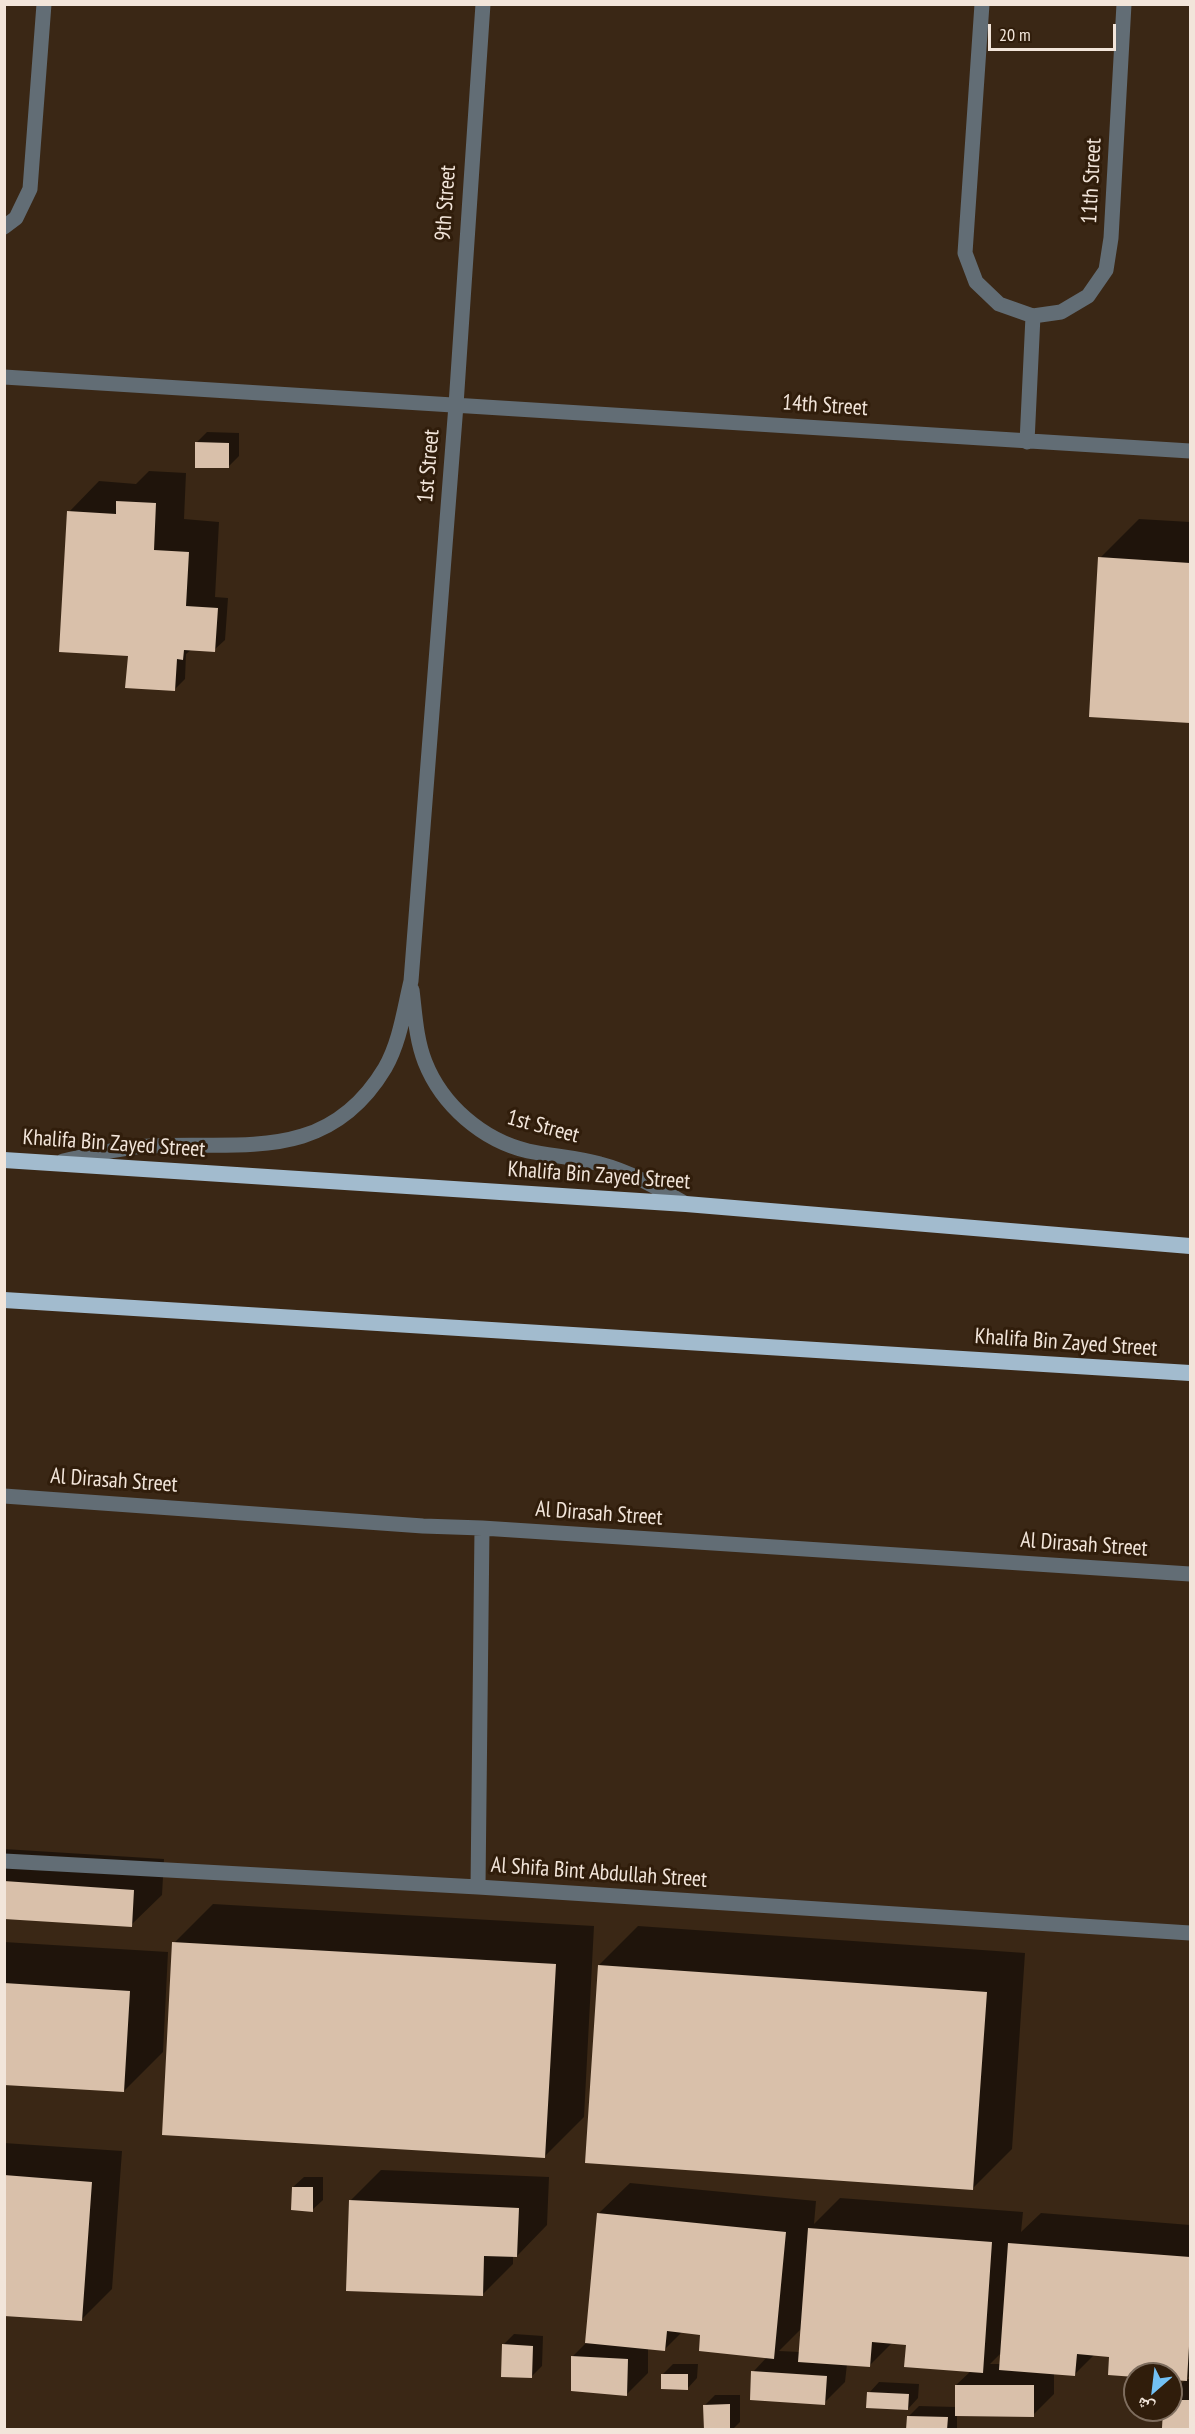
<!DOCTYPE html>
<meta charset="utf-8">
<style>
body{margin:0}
#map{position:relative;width:1195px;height:2434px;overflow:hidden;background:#3a2715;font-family:"PT Sans Narrow","Noto Naskh Arabic",sans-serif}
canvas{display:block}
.frame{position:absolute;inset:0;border:6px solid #f2e5da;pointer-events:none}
.north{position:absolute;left:1123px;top:2362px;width:60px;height:60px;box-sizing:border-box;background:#301d0b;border:2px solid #7e6d5e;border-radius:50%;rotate:208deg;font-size:16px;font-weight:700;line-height:24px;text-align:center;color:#f2e5da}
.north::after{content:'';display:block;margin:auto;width:21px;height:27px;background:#72c1f5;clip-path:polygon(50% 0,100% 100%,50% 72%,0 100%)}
.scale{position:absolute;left:988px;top:24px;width:128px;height:27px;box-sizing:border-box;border:3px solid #f2e5da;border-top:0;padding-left:8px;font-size:18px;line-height:21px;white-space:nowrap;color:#f2e5da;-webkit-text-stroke:4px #301d0b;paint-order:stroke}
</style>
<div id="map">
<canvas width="1195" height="2434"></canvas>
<div class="frame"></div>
<div class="north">ش</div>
<div class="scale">20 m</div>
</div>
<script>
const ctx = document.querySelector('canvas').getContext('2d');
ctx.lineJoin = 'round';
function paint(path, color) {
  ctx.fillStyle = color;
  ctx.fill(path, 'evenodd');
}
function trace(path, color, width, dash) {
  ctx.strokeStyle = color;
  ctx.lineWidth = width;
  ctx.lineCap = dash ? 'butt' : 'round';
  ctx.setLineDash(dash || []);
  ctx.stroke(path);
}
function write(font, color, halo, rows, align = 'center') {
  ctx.font = font + ' "PT Sans Narrow",sans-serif';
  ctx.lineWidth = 6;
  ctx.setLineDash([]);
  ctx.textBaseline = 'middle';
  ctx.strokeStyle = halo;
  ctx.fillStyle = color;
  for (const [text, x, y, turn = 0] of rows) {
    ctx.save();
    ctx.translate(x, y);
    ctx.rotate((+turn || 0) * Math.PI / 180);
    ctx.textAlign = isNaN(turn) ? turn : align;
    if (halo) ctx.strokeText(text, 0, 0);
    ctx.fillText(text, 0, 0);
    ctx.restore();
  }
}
paint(new Path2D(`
 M 207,432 L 239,433 L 239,456 L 228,467 L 196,443 Z
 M 149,471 L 186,473 L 184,519 L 219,522 L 215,597 L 228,598 L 225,640 L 214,650 L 192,649 L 186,654 L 185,679 L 174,690 L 129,657 L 69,512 L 99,481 L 136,484 Z
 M 1139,519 L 1190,522 L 1190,722 L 1091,716 L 1100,558 Z
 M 4,1849 L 164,1859 L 162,1895 L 131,1925 L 4,1917 Z
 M 213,1904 L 594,1926 L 584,2117 L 545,2156 L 174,1943 Z
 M 638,1926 L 1025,1953 L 1012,2149 L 973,2188 L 599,1965 Z
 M 4,1942 L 168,1952 L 163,2052 L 124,2091 L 4,2083 Z
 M 4,2143 L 122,2151 L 112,2289 L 81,2320 L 4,2314 Z
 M 381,2170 L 549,2177 L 547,2225 L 517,2256 L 513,2255 L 513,2264 L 482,2295 L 350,2201 Z
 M 304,2177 L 323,2177 L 323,2200 L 312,2210 L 293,2187 Z
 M 630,2183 L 816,2201 L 814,2224 L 840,2198 L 1023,2212 L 1021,2232 L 1041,2213 L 1190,2225 L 1190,2309 L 1188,2349 L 1190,2349 L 1190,2375 L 1187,2379 L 1190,2379 L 1190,2427 L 1164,2426 L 1164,2410 L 1171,2410 L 1171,2394 L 1185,2380 L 1171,2379 L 1171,2374 L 1135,2376 L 1111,2356 L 1095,2354 L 1074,2375 L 1054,2373 L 1054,2394 L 1033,2415 L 957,2415 L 957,2430 L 908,2430 L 908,2417 L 919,2406 L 956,2407 L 956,2385 L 971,2371 L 907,2343 L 893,2342 L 869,2366 L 847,2364 L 845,2382 L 824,2403 L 753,2372 L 768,2356 L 702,2333 L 683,2331 L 665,2349 L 648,2348 L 648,2373 L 627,2394 L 572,2357 L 586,2343 L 599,2213 ZM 802,2328 L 800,2352 L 779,2351 ZM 1001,2353 L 1000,2364 L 990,2364 Z
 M 514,2334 L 543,2336 L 542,2366 L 531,2377 L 503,2345 Z
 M 673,2364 L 698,2364 L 697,2378 L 687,2389 L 663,2374 Z
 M 879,2382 L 919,2384 L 918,2398 L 908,2409 L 869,2393 Z
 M 715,2395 L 740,2395 L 740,2422 L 732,2430 L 705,2430 L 705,2405 Z`), '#0007');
paint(new Path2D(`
 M 195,442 L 229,443 L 229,468 L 195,468 Z
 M 116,501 L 156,503 L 154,550 L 189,552 L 186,606 L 218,608 L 215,652 L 184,650 L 183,660 L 177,659 L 175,691 L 125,688 L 128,656 L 59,652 L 67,511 L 116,514 Z
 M 1098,557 L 1190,563 L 1190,723 L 1089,717 Z
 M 4,1881 L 134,1890 L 132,1927 L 4,1919 Z
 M 172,1942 L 556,1964 L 545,2158 L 162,2135 Z
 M 598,1965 L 987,1992 L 973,2190 L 585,2163 Z
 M 4,1983 L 130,1991 L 124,2092 L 4,2085 Z
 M 4,2175 L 92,2182 L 82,2321 L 4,2316 Z
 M 292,2187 L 313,2187 L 313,2212 L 291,2210 Z
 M 349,2200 L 519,2208 L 517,2257 L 484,2256 L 483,2296 L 346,2291 Z
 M 597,2213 L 786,2232 L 774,2359 L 699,2351 L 700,2335 L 667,2331 L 665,2351 L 585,2343 Z
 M 808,2228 L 992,2242 L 983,2373 L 904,2367 L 906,2345 L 872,2342 L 870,2367 L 798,2362 Z
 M 1008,2243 L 1190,2257 L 1190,2329 L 1187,2381 L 1171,2380 L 1171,2374 L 1135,2374 L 1135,2377 L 1108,2375 L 1109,2357 L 1077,2354 L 1075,2376 L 999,2370 Z
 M 502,2344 L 533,2346 L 532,2378 L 501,2377 Z
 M 571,2356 L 628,2359 L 627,2396 L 571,2391 Z
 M 751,2371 L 827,2376 L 825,2405 L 750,2400 Z
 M 661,2374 L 688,2374 L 688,2390 L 661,2389 Z
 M 955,2385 L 1034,2385 L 1034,2417 L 955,2416 Z
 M 867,2392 L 909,2394 L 908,2410 L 866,2408 Z
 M 1171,2400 L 1190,2400 L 1190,2428 L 1162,2428 L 1163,2410 L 1171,2410 Z
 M 730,2404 L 730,2430 L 704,2430 L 703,2405 Z
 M 907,2416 L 948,2417 L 947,2430 L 906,2430 Z`), '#d9c0aa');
trace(new Path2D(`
 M 982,4 L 965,253 L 976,282 L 999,304 L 1033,316 L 1061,312 L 1088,296 L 1106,270 L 1111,238 L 1124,4
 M 4,227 L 16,218 L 30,189 L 44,4
 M 4,377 L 1190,451
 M 1027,442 L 1033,316
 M 412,990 C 415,1014 416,1039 425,1062 C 442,1105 482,1140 528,1151 C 551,1156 576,1157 600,1164 C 631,1172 658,1188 686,1204
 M 63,1161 C 87,1156 111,1150 135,1147 C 231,1138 324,1170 385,1068 C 400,1042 404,1010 411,981 L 456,405 L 483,4
 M 4,1496 L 423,1526 L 482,1528 L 1190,1574
 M 4,1861 L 478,1887 L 1190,1933
 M 478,1887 L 482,1528`), '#626d75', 15);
trace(new Path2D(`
 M 4,1160 L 686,1204 L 1190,1246
 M 4,1300 L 1190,1373`), '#a2bbce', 16);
write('22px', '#f2e5da', '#301d0b', [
 ["11th Street",1092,181,-87],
 ["9th Street",446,203,-86],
 ["14th Street",825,406,4],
 ["1st Street",429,466,-85],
 ["1st Street",543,1127,15],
 ["Khalifa Bin Zayed Street",114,1144,4],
 ["Khalifa Bin Zayed Street",599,1176,4],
 ["Khalifa Bin Zayed Street",1066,1343,4],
 ["Al Dirasah Street",114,1481,4],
 ["Al Dirasah Street",599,1514,4],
 ["Al Dirasah Street",1084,1545,4],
 ["Al Shifa Bint Abdullah Street",599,1873,4]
]);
</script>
